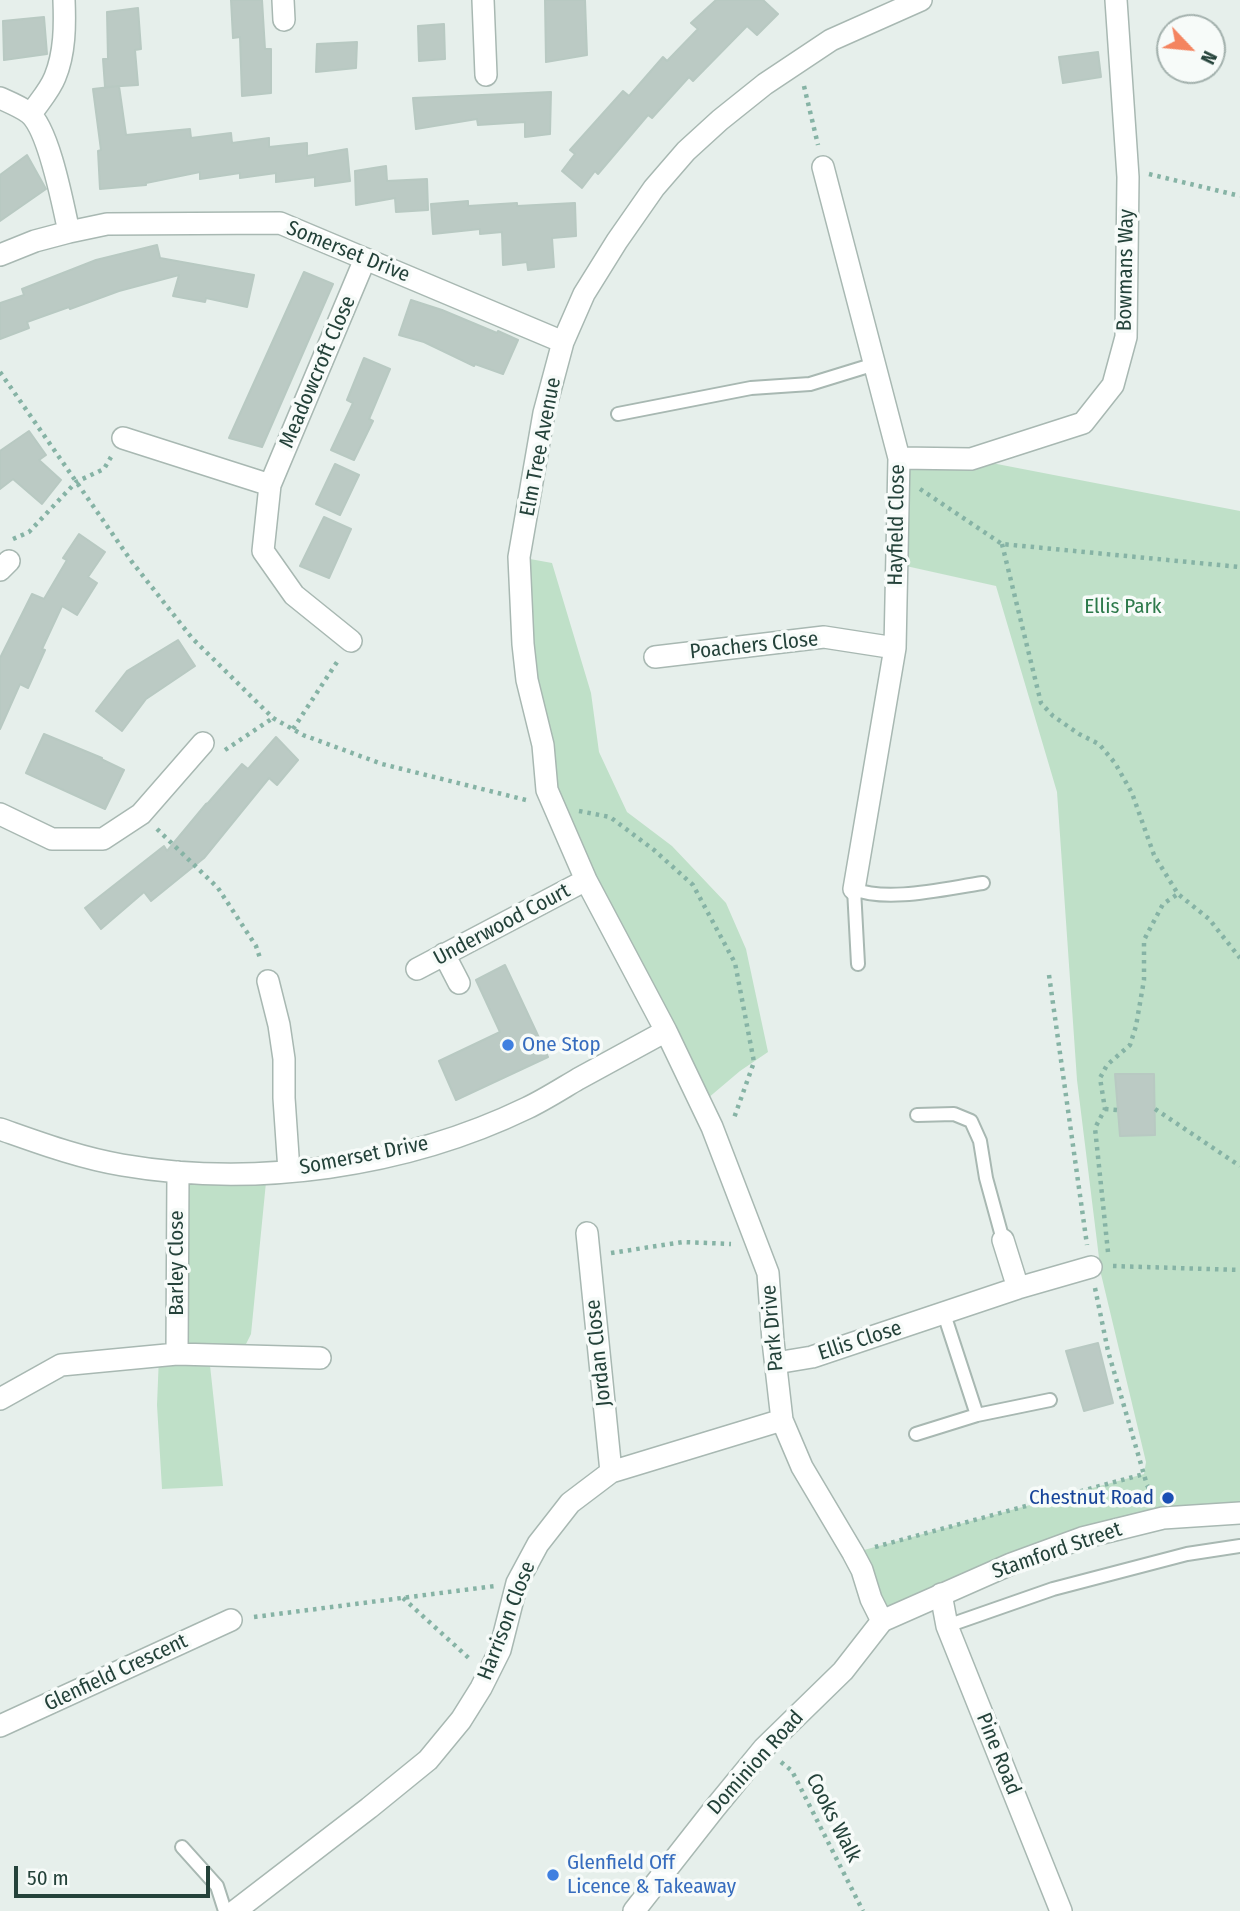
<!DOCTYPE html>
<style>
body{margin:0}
#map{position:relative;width:1240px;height:1911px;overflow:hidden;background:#e6efeb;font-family:"Fira Sans Condensed",sans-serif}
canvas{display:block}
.north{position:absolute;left:1156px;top:14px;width:70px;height:70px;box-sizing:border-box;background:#f7fbf9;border:2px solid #a3b1ad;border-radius:50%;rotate:116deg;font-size:19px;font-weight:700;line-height:28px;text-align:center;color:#24423a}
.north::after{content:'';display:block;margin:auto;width:24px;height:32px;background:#f4845f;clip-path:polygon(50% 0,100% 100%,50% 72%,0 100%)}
.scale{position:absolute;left:14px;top:1866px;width:196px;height:32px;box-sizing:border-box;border:4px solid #24423a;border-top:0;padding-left:9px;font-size:21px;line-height:24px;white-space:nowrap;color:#24423a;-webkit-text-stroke:5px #f7fbf9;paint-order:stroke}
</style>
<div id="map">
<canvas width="1240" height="1911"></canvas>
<div class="north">N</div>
<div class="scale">50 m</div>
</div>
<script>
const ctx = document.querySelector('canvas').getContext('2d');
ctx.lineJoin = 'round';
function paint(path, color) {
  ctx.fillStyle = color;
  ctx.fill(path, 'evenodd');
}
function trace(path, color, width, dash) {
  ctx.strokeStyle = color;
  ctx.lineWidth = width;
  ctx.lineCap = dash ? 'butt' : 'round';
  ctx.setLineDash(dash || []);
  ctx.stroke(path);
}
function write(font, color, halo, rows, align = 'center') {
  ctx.font = font + ' "Fira Sans Condensed",sans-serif';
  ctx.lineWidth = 7;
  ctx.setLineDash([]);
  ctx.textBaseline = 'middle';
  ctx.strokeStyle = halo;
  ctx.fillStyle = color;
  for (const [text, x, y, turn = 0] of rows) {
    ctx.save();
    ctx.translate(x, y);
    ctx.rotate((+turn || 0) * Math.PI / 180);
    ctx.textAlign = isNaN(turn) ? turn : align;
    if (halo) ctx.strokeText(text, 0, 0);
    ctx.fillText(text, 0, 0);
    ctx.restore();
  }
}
paint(new Path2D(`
 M 899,458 L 971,459 L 1240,511 L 1240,1514 L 1163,1518 L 882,1621 L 853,1553 L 1144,1474 L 1146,1462 L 1101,1274 L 1077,1080 L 1057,792 L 996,586 L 897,564 Z
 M 519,557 L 552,563 L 591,693 L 599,752 L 627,812 L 672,846 L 726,903 L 746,949 L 768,1052 L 740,1071 L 701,1104 L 553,806 Z
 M 178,1172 L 267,1172 L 251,1334 L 240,1356 L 209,1356 L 223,1486 L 162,1489 L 157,1405 L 159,1356 L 176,1355 Z`), '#bfe0c8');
const building = new Path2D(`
 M 231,0 L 262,0 L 265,49 L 271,49 L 271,93 L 242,96 L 240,37 L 233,38 Z
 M 545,0 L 585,0 L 587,55 L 546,62 Z
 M 716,0 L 763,0 L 778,14 L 757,35 L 747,26 L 693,81 L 689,77 L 652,118 L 648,115 L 598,174 L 595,171 L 582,188 L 562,171 L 575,154 L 570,150 L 623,91 L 629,96 L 663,57 L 667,61 L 698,29 L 691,23 Z
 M 138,8 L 141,49 L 135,50 L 138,85 L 105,87 L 103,59 L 108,59 L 107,12 Z
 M 44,17 L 47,54 L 4,60 L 3,21 Z
 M 444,24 L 445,59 L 419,61 L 418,26 Z
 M 357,42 L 356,68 L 316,72 L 317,44 Z
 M 1098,52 L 1101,77 L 1063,83 L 1059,57 Z
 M 119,86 L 126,135 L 190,129 L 191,138 L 231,133 L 232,143 L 269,138 L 269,147 L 307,143 L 307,156 L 347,149 L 350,181 L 315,186 L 315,177 L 276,182 L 276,173 L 240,178 L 240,173 L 200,179 L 200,172 L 146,183 L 146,185 L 100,189 L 98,151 L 101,150 L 93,89 Z
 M 551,92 L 550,134 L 525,137 L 525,122 L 478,125 L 477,119 L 416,129 L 413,98 Z
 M 27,155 L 46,189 L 0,221 L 0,175 Z
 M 386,166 L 387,181 L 427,179 L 428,210 L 396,212 L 395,198 L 356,205 L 355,171 Z
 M 468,201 L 468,206 L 517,203 L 517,206 L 575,203 L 576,236 L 552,238 L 554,267 L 528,270 L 527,262 L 503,265 L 502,232 L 480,234 L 480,229 L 433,234 L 431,204 Z
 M 157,245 L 160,258 L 254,275 L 247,307 L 206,298 L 205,302 L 173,296 L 179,275 L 119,291 L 70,309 L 69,307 L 27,322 L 29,328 L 0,339 L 0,303 L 24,295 L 22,289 L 96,260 Z
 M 304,272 L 333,284 L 262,447 L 229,438 Z
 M 411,300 L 442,310 L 497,333 L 498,331 L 518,340 L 503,374 L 475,364 L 474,366 L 424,342 L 399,335 Z
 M 364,358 L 390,369 L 369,419 L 373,421 L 354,460 L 331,450 L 353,403 L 347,400 Z
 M 29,431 L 46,455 L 39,460 L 61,480 L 42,504 L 13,479 L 0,489 L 0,451 Z
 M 335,464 L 359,475 L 340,515 L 316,504 Z
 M 324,517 L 351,529 L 329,578 L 300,566 Z
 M 79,534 L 105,552 L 88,577 L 97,583 L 77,615 L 62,606 L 42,649 L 45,650 L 28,688 L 20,684 L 0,729 L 0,658 L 32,594 L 44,599 L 67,560 L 63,558 Z
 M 178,640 L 195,666 L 146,699 L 122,731 L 96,711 L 127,671 Z
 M 44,734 L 102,758 L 101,759 L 124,770 L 105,809 L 26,773 Z
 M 276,737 L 298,760 L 277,785 L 269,778 L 204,858 L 151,901 L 144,892 L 101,929 L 85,908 L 164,846 L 167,851 L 206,804 L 208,803 L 242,764 L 248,769 Z
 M 505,965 L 548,1057 L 456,1100 L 439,1061 L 500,1032 L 476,980 Z
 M 1115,1074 L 1154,1074 L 1155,1135 L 1120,1136 Z
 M 1098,1343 L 1113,1403 L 1084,1411 L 1066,1351 Z`);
paint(building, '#bbcac4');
trace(building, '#b8c9c2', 2);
const service = new Path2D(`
 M 618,414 L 751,388 L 810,384 L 875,364
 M 858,964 L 854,889 C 888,903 947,888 983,883
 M 917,1115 L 954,1114 L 971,1121 L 980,1141 L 986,1178 L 1003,1240
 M 944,1314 L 977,1415
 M 916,1434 L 977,1415 L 1050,1400
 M 947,1626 L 1053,1589 L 1187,1554 L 1240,1546
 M 182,1847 L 217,1886 L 225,1911`);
const minor = new Path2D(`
 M 283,0 L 284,20
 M 483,0 L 486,75
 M 0,98 C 9,102 21,107 29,113 C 49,129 63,205 69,232
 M 31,114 C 39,102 50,90 55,77 C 65,53 65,25 64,0
 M 823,167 L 899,458 L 895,648 L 854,889
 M 0,255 L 35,241 L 69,232 L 107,224 L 280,223 L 563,342
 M 123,438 L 270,485
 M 899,458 L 971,459 L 1083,423 L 1113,385 L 1126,337 L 1128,177 L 1116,0
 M 0,570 L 9,561
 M 351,641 L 294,595 L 263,551 L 270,485 L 365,259
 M 655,657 L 824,637 L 895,648
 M 0,814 L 52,839 L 103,839 L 141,814 L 203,743
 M 444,954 L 459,983
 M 417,969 L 586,880
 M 268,981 L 279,1025 L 284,1059 L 284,1098 L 289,1171
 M 0,1129 C 40,1143 80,1158 122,1165 C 255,1188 405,1167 527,1108 C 544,1100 561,1089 578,1079 C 607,1063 637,1047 666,1031
 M 587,1233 L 611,1472
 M 1003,1240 L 1018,1288
 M 177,1354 L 178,1172
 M 776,1363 L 812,1357 L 1018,1288 L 1091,1267
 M 0,1399 L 61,1365 L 177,1354 L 320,1358
 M 941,1594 L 947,1626 L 1061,1911
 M 882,1621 L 871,1599 L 862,1570 L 853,1553 L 802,1467 L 782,1420 L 773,1341 L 768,1273 L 712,1127 L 666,1031 L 586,880 L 547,790 L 543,745 L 527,680 L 523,644 L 519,557 L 544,413 L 563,342 L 584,294 L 617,241 L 654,188 L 686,151 L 720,120 L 765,84 L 831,40 L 921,0
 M 0,1726 L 231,1620
 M 235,1911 L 369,1808 L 428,1760 L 461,1720 L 481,1688 L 500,1650 L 517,1583 L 538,1544 L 570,1503 L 611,1472 L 782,1420`);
const tertiary = new Path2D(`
 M 634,1911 L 714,1809 L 764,1748 L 843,1671 L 882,1621 L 1011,1564 L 1082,1538 L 1163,1518 L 1240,1513`);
trace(service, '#a8b8b2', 16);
trace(minor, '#a8b8b2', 24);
trace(tertiary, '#a8b8b2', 24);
trace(new Path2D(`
 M 804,86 L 818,145
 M 1149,174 L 1240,196
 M 0,372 L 132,562 L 192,638 L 273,718 L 303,735 L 382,764 L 526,800
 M 920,489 L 1002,544 L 1240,567
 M 13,539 L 29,532 L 76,482 L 104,469 L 111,457
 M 1002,544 L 1041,703 L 1053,716 L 1079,734 L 1099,744 L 1115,763 L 1132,793 L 1154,855 L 1178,894 L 1209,919 L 1240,958
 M 293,729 L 339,659
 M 225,750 L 273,718
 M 579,811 L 610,817 L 654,850 L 693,885 L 735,963 L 754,1062 L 734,1118
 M 157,829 L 218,888 L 256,946 L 261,961
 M 1049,975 L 1087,1245
 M 1105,1109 L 1117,1110
 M 1155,1109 L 1240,1166
 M 1108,1252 L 1095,1128 L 1105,1109 L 1100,1078 L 1107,1065 L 1130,1045 L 1136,1026 L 1144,980 L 1144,940 L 1163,904 L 1178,894
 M 611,1253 L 683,1242 L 731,1244
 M 1113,1266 L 1240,1270
 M 1095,1288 L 1108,1351 L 1147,1485 L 1154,1498
 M 875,1547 L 1144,1474
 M 403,1598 L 472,1661
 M 254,1617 L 495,1586
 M 781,1762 L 792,1771 L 863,1911`), '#86b3a5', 4.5, [3.5, 5]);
trace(service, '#fff', 12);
trace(minor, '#fff', 21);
trace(tertiary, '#fff', 21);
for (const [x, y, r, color] of [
 [508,1045,7,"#3f7fe0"],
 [1168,1498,7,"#1a4fb4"],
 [553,1875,7,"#3f7fe0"]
]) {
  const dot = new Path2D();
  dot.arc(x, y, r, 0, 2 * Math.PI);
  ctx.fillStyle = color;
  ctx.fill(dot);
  trace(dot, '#f7fbf9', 2.5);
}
write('21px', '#24423a', '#f7fbf9', [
 ["Somerset Drive",348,252,22],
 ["Bowmans Way",1126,270,-89],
 ["Meadowcroft Close",318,372,-67],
 ["Elm Tree Avenue",541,447,-79],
 ["Hayfield Close",897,525,-89],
 ["Poachers Close",754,646,-6],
 ["Underwood Court",502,925,-28],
 ["Somerset Drive",364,1156,-11],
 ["Barley Close",177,1263,-90],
 ["Park Drive",773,1328,-95],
 ["Ellis Close",860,1341,-18],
 ["Jordan Close",599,1353,-96],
 ["Stamford Street",1057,1551,-19],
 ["Harrison Close",507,1621,-69],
 ["Glenfield Crescent",116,1673,-25],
 ["Pine Road",998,1754,68],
 ["Dominion Road",756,1763,-48],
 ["Cooks Walk",833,1818,63]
]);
write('21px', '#2d7a4b', '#f7fbf9', [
 ["Ellis Park",1123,607]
]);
write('21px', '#366cbe', '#f7fbf9', [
 ["One Stop",522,1045],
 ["Glenfield Off",567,1863],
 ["Licence & Takeaway",567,1887]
], 'left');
write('21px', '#164399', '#f7fbf9', [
 ["Chestnut Road",1154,1498]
], 'right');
</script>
